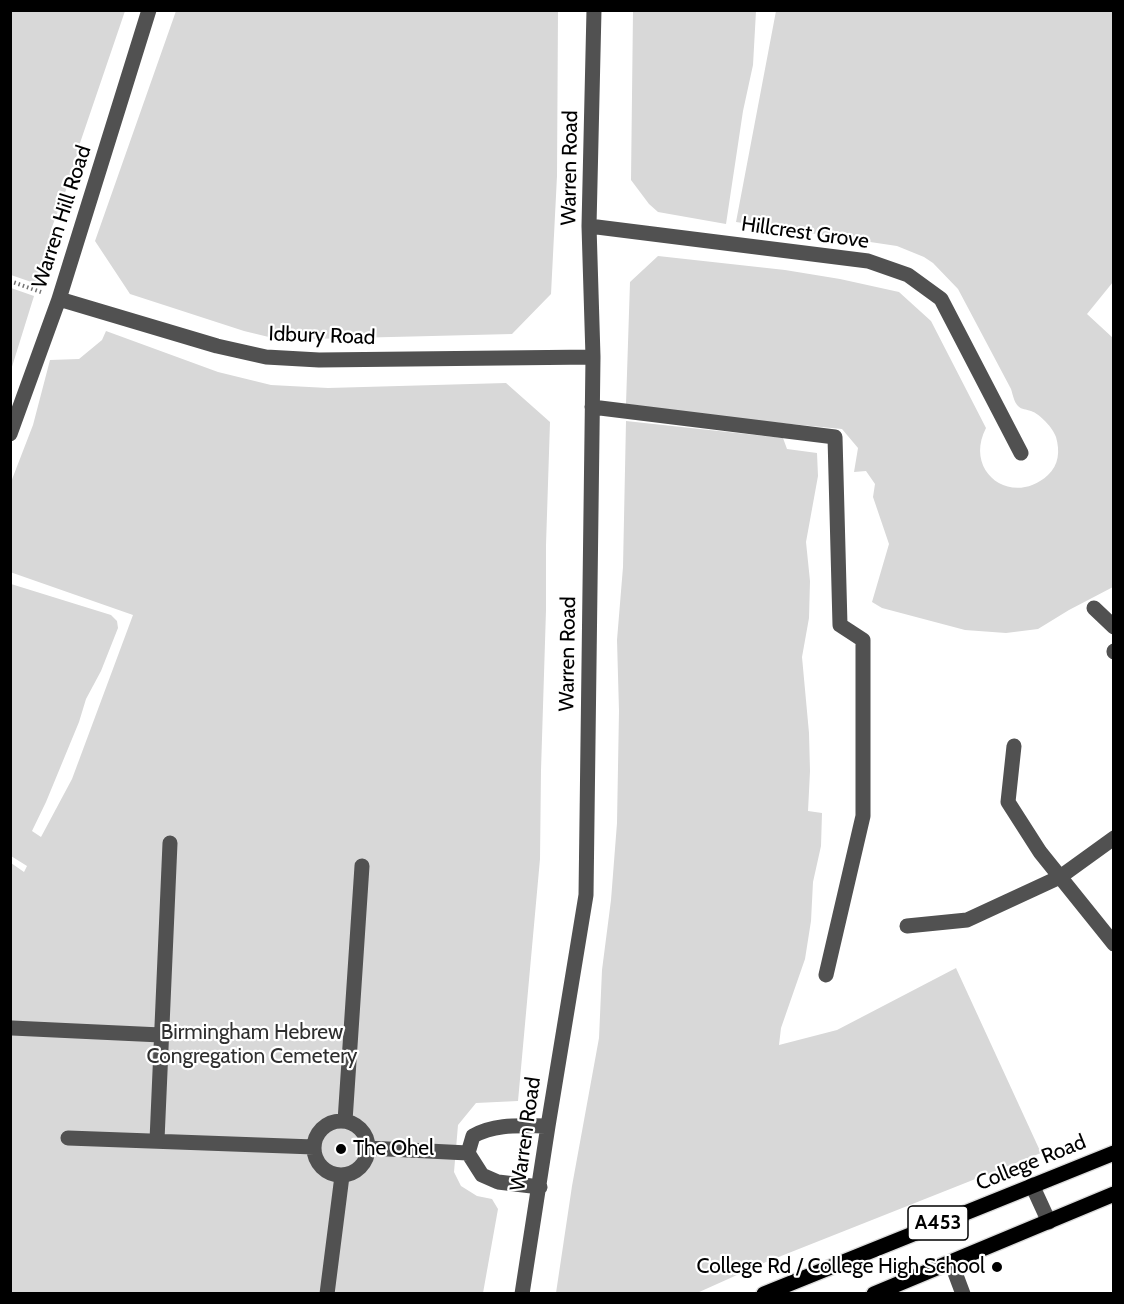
<!DOCTYPE html>
<style>
body{margin:0}
#map{position:relative;width:1124px;height:1304px;overflow:hidden;background:#fff;font-family:Cabin,sans-serif}
canvas{display:block}
.frame{position:absolute;inset:0;border:12px solid #000;pointer-events:none}
</style>
<div id="map">
<canvas width="1124" height="1304"></canvas>
<div class="frame"></div>
</div>
<script>
const ctx = document.querySelector('canvas').getContext('2d');
ctx.lineJoin = 'round';
function paint(path, color) {
  ctx.fillStyle = color;
  ctx.fill(path, 'evenodd');
}
function trace(path, color, width, dash) {
  ctx.strokeStyle = color;
  ctx.lineWidth = width;
  ctx.lineCap = dash ? 'butt' : 'round';
  ctx.setLineDash(dash || []);
  ctx.stroke(path);
}
function write(font, color, halo, rows, align = 'center') {
  ctx.font = font + ' Cabin,sans-serif';
  ctx.lineWidth = 4.5;
  ctx.setLineDash([]);
  ctx.textBaseline = 'middle';
  ctx.strokeStyle = halo;
  ctx.fillStyle = color;
  for (const [text, x, y, turn = 0] of rows) {
    ctx.save();
    ctx.translate(x, y);
    ctx.rotate((+turn || 0) * Math.PI / 180);
    ctx.textAlign = isNaN(turn) ? turn : align;
    if (halo) ctx.strokeText(text, 0, 0);
    ctx.fillText(text, 0, 0);
    ctx.restore();
  }
}
paint(new Path2D(`
 M 11,10 L 125,11 L 80,143 L 72,174 L 52,227 L 37,284 L 11,275 Z
 M 176,11 L 558,11 L 557,176 L 551,294 L 512,334 L 311,339 L 277,339 L 244,331 L 130,294 L 95,241 Z
 M 633,11 L 756,11 L 753,65 L 743,111 L 726,224 L 658,212 L 649,204 L 631,180 Z
 M 776,11 L 1113,11 L 1113,282 L 1087,314 L 1113,338 L 1113,587 L 1069,610 L 1038,629 L 1006,633 L 965,630 L 882,608 L 872,602 L 889,544 L 873,497 L 875,484 L 866,471 L 854,472 L 858,448 L 842,429 L 740,419 L 626,404 L 630,282 L 658,256 L 785,270 L 840,279 L 899,292 L 931,321 L 986,428 C 963,472 1012,508 1048,475 C 1059,465 1060,451 1056,437 C 1053,428 1040,414 1031,411 C 1026,409 1022,410 1018,406 C 1014,402 1013,395 1011,389 L 958,289 L 933,263 L 924,257 L 897,246 L 736,222 Z
 M 11,288 L 34,296 L 11,370 L 10,288 Z
 M 106,331 L 218,372 L 271,385 L 328,388 L 506,383 L 550,422 L 546,545 L 546,610 L 541,770 L 540,859 L 518,1101 L 476,1103 L 458,1125 L 454,1172 L 461,1186 L 477,1196 L 492,1199 L 498,1209 L 483,1293 L 11,1293 L 11,863 L 24,872 L 27,866 L 11,856 L 11,584 L 111,615 L 117,621 L 118,628 L 101,671 L 86,699 L 79,722 L 46,802 L 32,831 L 41,837 L 72,779 L 133,615 L 10,572 L 11,482 L 33,425 L 50,360 L 79,359 L 102,340 Z
 M 626,421 L 783,438 L 787,449 L 817,453 L 818,476 L 806,542 L 810,581 L 809,618 L 802,657 L 809,733 L 810,771 L 808,811 L 822,813 L 821,846 L 813,882 L 811,921 L 805,959 L 781,1028 L 779,1045 L 837,1030 L 956,968 L 1041,1153 L 766,1262 L 697,1293 L 556,1293 L 572,1186 L 599,1038 L 602,970 L 611,900 L 617,823 L 619,711 L 617,640 L 623,567 Z`), '#d8d8d8');
const major = new Path2D(`
 M 764,1294 L 1114,1153
 M 874,1294 L 1114,1194`);
trace(major, '#dbdbdb', 18);
trace(new Path2D(`
 M 10,281 L 41,292`), '#737373', 4, [1.5, 3]);
trace(new Path2D(`
 M 589,226 L 868,261 L 908,275 L 941,299 L 1021,453
 M 59,299 L 217,346 L 266,357 L 319,360 L 593,357
 M 592,407 L 835,437 L 840,625 L 863,640 L 863,816 L 826,975
 M 10,434 L 59,299 L 149,10
 M 1094,608 L 1114,627
 M 1114,651 L 1114,652
 M 1014,746 L 1008,802 L 1040,852 L 1114,944
 M 907,926 L 967,920 L 1060,877 L 1114,838
 M 12,1028 L 161,1035
 M314 1148a27 27 0 1 1 54 0a27 27 0 1 1-54 0Z
 M 345,1121 L 362,866
 M 68,1138 L 314,1147
 M 157,1140 L 170,843
 M 368,1148 L 468,1153
 M 1032,1185 L 1049,1222
 M 540,1187 L 498,1182 L 482,1175 L 468,1153 L 473,1136 C 496,1123 521,1126 548,1126
 M 951,1262 L 963,1294
 M 327,1294 L 342,1176
 M 522,1294 L 548,1126 L 586,895 L 593,357 L 589,226 L 594,10`), '#515151', 15);
trace(major, '#000', 15);
for (const [x, y, r, color] of [
 [341,1149,6,"#000"],
 [997,1267,6,"#000"]
]) {
  const dot = new Path2D();
  dot.arc(x, y, r, 0, 2 * Math.PI);
  ctx.fillStyle = color;
  ctx.fill(dot);
  trace(dot, '#fff', 2);
}
for (const [x, y, w] of [
 [938,1223,60]
]) {
  const box = new Path2D();
  box.roundRect(x - w / 2, y - 17, w, 34, 4.5);
  ctx.fillStyle = '#fff';
  ctx.fill(box);
  trace(box, '#000', 1.5);
}
write('bold 20px', '#000', null, [
 ["A453",938,1223]
]);
write('21px', '#000', '#fff', [
 ["Warren Road",570,168,-89],
 ["Warren Hill Road",62,217,-72],
 ["Hillcrest Grove",805,233,8],
 ["Idbury Road",322,336,2],
 ["Warren Road",568,654,-89],
 ["Warren Road",526,1134,-82],
 ["College Road",1031,1163,-22]
]);
write('21px', '#2f2f2f', '#fff', [
 ["Birmingham Hebrew",252,1033],
 ["Congregation Cemetery",252,1057]
]);
write('21px', '#000', '#fff', [
 ["The Ohel",353,1149],
 ["College Rd / College High School",985,1267,"right"]
], 'left');
</script>
